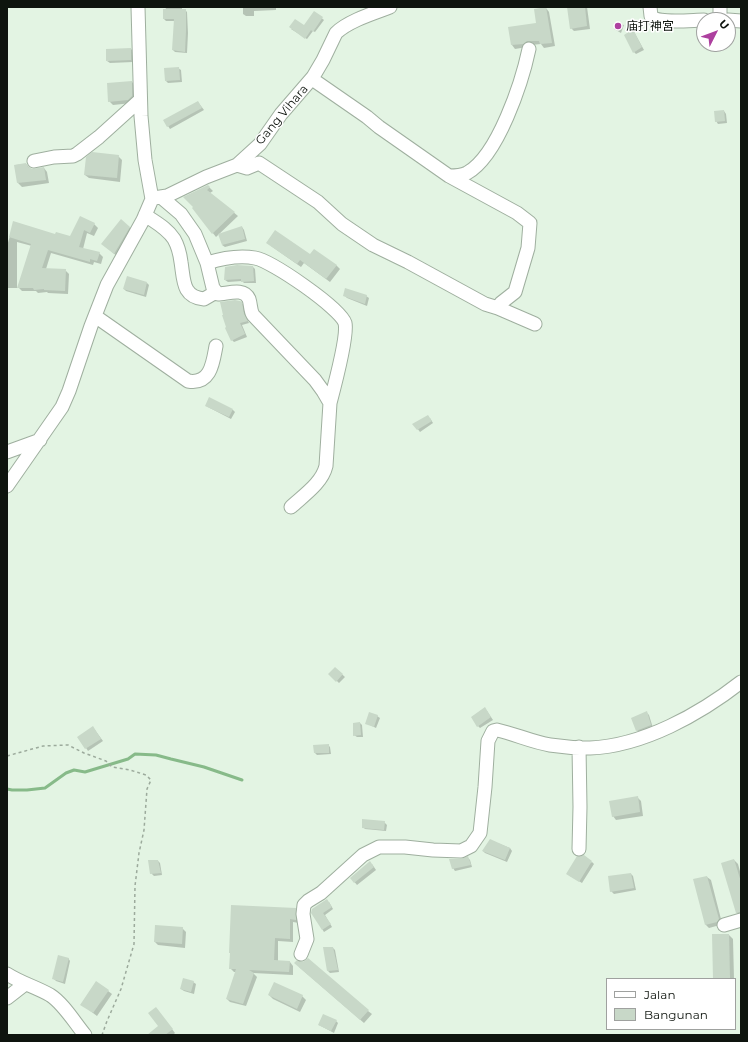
<!DOCTYPE html>
<meta charset="utf-8">
<style>
body{margin:0}
#map{position:relative;width:748px;height:1042px;overflow:hidden;background:#e3f4e3;font-family:Montserrat,sans-serif}
canvas{display:block}
.frame{position:absolute;inset:0;border:8px solid #0e140e;pointer-events:none}
.legend{position:absolute;left:606px;top:978px;width:130px;height:52px;box-sizing:border-box;background:#fff;border:1px solid #9fa19f;margin:0;padding:5px 7px;list-style:none;font-size:12px;color:#0e140e}
.legend li{display:flex;align-items:center;gap:8px;height:20px}
.legend b{width:20px;border:1px solid #9fa19f}
.north{position:absolute;left:696px;top:12px;width:40px;height:40px;box-sizing:border-box;background:#fff;border:1px solid #9fa19f;border-radius:50%;rotate:48deg;font-size:11px;font-weight:700;line-height:16px;text-align:center;color:#0e140e}
.north::after{content:'';display:block;margin:auto;width:14px;height:18px;background:#ad409f;clip-path:polygon(50% 0,100% 100%,50% 72%,0 100%)}
</style>
<div id="map">
<canvas width="748" height="1042"></canvas>
<div class="frame"></div>
<ul class="legend">
<li><b style="height:5px;background:#fff"></b>Jalan</li>
<li><b style="height:11px;background:#c8d8c8"></b>Bangunan</li>
</ul>
<div class="north">U</div>
</div>
<script>
const ctx = document.querySelector('canvas').getContext('2d');
ctx.lineJoin = 'round';
function paint(path, color) {
  ctx.fillStyle = color;
  ctx.fill(path, 'evenodd');
}
function trace(path, color, width, dash) {
  ctx.strokeStyle = color;
  ctx.lineWidth = width;
  ctx.lineCap = dash ? 'butt' : 'round';
  ctx.setLineDash(dash || []);
  ctx.stroke(path);
}
function write(font, color, halo, rows, align = 'center') {
  ctx.font = font + ' Montserrat,"Noto Sans SC",sans-serif';
  ctx.lineWidth = 3;
  ctx.setLineDash([]);
  ctx.textBaseline = 'middle';
  ctx.strokeStyle = halo;
  ctx.fillStyle = color;
  for (const [text, x, y, turn = 0] of rows) {
    ctx.save();
    ctx.translate(x, y);
    ctx.rotate((+turn || 0) * Math.PI / 180);
    ctx.textAlign = isNaN(turn) ? turn : align;
    if (halo) ctx.strokeText(text, 0, 0);
    ctx.fillText(text, 0, 0);
    ctx.restore();
  }
}
paint(new Path2D(`
 M 166,7 L 182,7 L 182,10 L 185,10 L 187,12 L 188,33 L 187,53 L 175,52 L 173,50 L 175,21 L 166,21 L 164,19 Z
 M 243,7 L 276,7 L 276,10 L 254,11 L 254,16 L 246,16 L 243,14 Z
 M 568,7 L 587,7 L 590,29 L 574,31 L 571,28 Z
 M 621,7 L 646,7 L 637,8 Z
 M 546,8 L 549,12 L 555,46 L 544,48 L 541,44 L 531,45 L 527,47 L 515,49 L 512,45 L 509,28 L 537,24 Z
 M 314,12 L 324,20 L 315,32 L 313,31 L 307,39 L 291,29 L 304,27 Z
 M 617,23 L 624,25 L 621,33 L 614,29 Z
 M 633,30 L 644,50 L 636,54 L 634,52 Z
 M 131,49 L 133,51 L 133,62 L 110,63 L 107,61 Z
 M 178,68 L 181,70 L 182,82 L 168,83 L 166,81 Z
 M 132,82 L 135,85 L 136,100 L 132,103 L 113,105 L 109,101 Z
 M 198,102 L 204,110 L 170,129 L 168,126 Z
 M 724,111 L 726,114 L 727,123 L 718,124 L 716,121 Z
 M 118,156 L 122,160 L 120,182 L 89,178 L 85,175 Z
 M 26,164 L 32,170 L 44,168 L 47,172 L 49,183 L 22,187 L 18,183 L 15,165 Z
 M 208,186 L 213,191 L 210,193 L 238,216 L 216,237 L 193,208 Z
 M 14,222 L 56,235 L 70,238 L 94,224 L 98,228 L 94,236 L 87,233 L 83,249 L 99,253 L 103,257 L 101,264 L 94,262 L 93,265 L 51,253 L 46,269 L 65,270 L 69,274 L 68,294 L 48,293 L 47,292 L 38,293 L 36,291 L 22,291 L 18,287 L 32,246 L 17,242 L 17,288 L 7,288 L 7,246 Z
 M 129,227 L 133,231 L 118,257 L 106,247 Z
 M 242,227 L 244,230 L 247,241 L 225,247 L 222,245 Z
 M 271,246 L 310,256 L 336,265 L 340,269 L 330,282 L 304,263 L 301,267 Z
 M 253,267 L 255,269 L 256,283 L 244,283 L 242,281 L 228,282 L 225,280 Z
 M 147,283 L 149,285 L 146,297 L 126,291 L 124,289 Z
 M 345,296 L 366,296 L 369,298 L 367,306 L 347,298 Z
 M 240,302 L 243,304 L 246,317 L 249,323 L 242,325 L 247,337 L 234,342 L 232,340 Z
 M 206,406 L 233,410 L 235,412 L 231,419 Z
 M 430,418 L 433,423 L 420,432 L 414,424 Z
 M 335,668 L 345,677 L 339,683 L 330,674 Z
 M 487,711 L 493,720 L 480,728 L 478,726 Z
 M 647,713 L 649,715 L 653,728 L 639,733 L 637,730 Z
 M 377,716 L 380,718 L 376,728 L 366,723 Z
 M 360,723 L 362,725 L 363,737 L 357,737 L 354,735 Z
 M 95,730 L 103,741 L 88,751 L 79,737 Z
 M 328,745 L 330,747 L 331,754 L 317,755 L 315,753 Z
 M 637,797 L 641,801 L 643,816 L 616,820 L 613,816 Z
 M 384,822 L 387,825 L 386,831 L 365,829 L 363,827 Z
 M 490,840 L 510,848 L 512,851 L 507,862 L 485,853 L 483,851 Z
 M 468,858 L 470,860 L 472,867 L 455,871 L 453,868 L 461,860 Z
 M 734,860 L 738,864 L 741,875 L 740,915 L 736,912 Z
 M 158,861 L 160,863 L 162,875 L 154,876 L 151,873 Z
 M 592,862 L 594,864 L 582,883 L 570,876 Z
 M 372,864 L 376,870 L 357,885 L 351,878 Z
 M 631,874 L 633,876 L 636,890 L 614,894 L 611,891 Z
 M 707,877 L 711,880 L 722,923 L 720,925 L 709,928 L 706,925 Z
 M 329,902 L 333,909 L 325,915 L 332,927 L 324,932 L 312,913 Z
 M 295,909 L 299,912 L 299,923 L 293,922 L 293,942 L 278,941 L 278,961 L 290,962 L 293,966 L 293,975 L 253,973 L 257,977 L 246,1006 L 230,1002 L 227,999 L 236,972 L 234,972 L 230,968 L 231,954 L 230,953 Z
 M 182,928 L 186,932 L 185,948 L 158,945 L 155,942 Z
 M 729,935 L 733,939 L 734,979 L 714,979 Z
 M 333,948 L 335,950 L 339,972 L 330,973 L 328,971 Z
 M 68,958 L 70,961 L 65,984 L 56,981 L 54,979 Z
 M 303,963 L 368,1011 L 372,1014 L 364,1023 L 299,967 Z
 M 193,982 L 196,984 L 194,994 L 184,991 L 181,989 Z
 M 108,991 L 112,994 L 97,1016 L 81,1004 Z
 M 269,995 L 302,996 L 306,1000 L 300,1012 L 273,999 Z
 M 156,1008 L 175,1033 L 173,1035 L 151,1035 L 159,1026 Z
 M 336,1021 L 338,1023 L 334,1033 L 319,1025 Z`), '#0003');
trace(new Path2D(`
 M 7,789 L 12,790 L 27,790 L 45,788 L 66,773 L 74,770 L 85,772 L 128,759 L 135,754 L 156,755 L 171,759 L 204,767 L 242,780`), '#87ba89', 3);
paint(new Path2D(`
 M 546,7 L 552,43 L 540,44 L 539,41 L 527,41 L 523,44 L 511,45 L 508,27 L 536,23 L 534,9 Z
 M 567,7 L 585,7 L 587,26 L 570,29 Z
 M 163,9 L 186,9 L 186,30 L 185,52 L 172,50 L 174,19 L 163,19 Z
 M 314,11 L 323,17 L 313,32 L 311,30 L 305,39 L 289,27 L 295,19 L 304,25 Z
 M 633,29 L 642,47 L 633,53 L 624,35 Z
 M 131,48 L 131,60 L 106,61 L 106,49 Z
 M 179,67 L 180,80 L 165,81 L 164,68 Z
 M 132,81 L 132,96 L 128,100 L 108,102 L 107,83 Z
 M 198,101 L 202,108 L 167,127 L 163,120 Z
 M 724,110 L 725,121 L 715,122 L 714,111 Z
 M 92,152 L 119,155 L 117,178 L 84,175 L 86,157 Z
 M 26,163 L 28,167 L 32,169 L 44,167 L 46,180 L 17,183 L 14,165 Z
 M 208,185 L 210,187 L 207,190 L 235,212 L 212,234 L 192,208 L 193,207 L 183,197 Z
 M 80,216 L 95,223 L 90,233 L 84,230 L 79,247 L 100,252 L 97,261 L 90,259 L 90,262 L 48,250 L 42,268 L 66,269 L 65,291 L 44,290 L 44,289 L 34,290 L 33,288 L 17,288 L 31,244 L 9,237 L 13,221 L 55,234 L 56,232 L 70,236 Z
 M 121,219 L 130,227 L 114,254 L 101,244 Z
 M 242,226 L 245,239 L 222,245 L 218,234 Z
 M 275,230 L 310,254 L 314,249 L 337,265 L 326,279 L 300,260 L 297,264 L 266,243 Z
 M 237,265 L 253,266 L 254,281 L 241,282 L 241,279 L 224,280 L 225,267 Z
 M 127,276 L 147,282 L 144,295 L 123,289 Z
 M 345,288 L 367,295 L 365,304 L 343,296 Z
 M 235,300 L 240,301 L 242,302 L 244,314 L 248,321 L 240,323 L 245,334 L 231,341 L 225,328 L 226,327 L 222,315 L 223,315 L 220,302 Z
 M 209,397 L 233,409 L 229,417 L 205,406 Z
 M 428,415 L 432,421 L 417,430 L 412,424 Z
 M 335,667 L 343,674 L 336,682 L 328,674 Z
 M 485,707 L 491,717 L 477,727 L 471,717 Z
 M 647,711 L 651,725 L 636,731 L 631,718 Z
 M 369,712 L 378,715 L 374,727 L 365,724 Z
 M 360,722 L 361,735 L 353,736 L 353,723 Z
 M 93,726 L 101,739 L 85,749 L 77,737 Z
 M 329,744 L 329,753 L 314,753 L 313,745 Z
 M 638,796 L 640,812 L 612,817 L 609,801 Z
 M 362,819 L 385,821 L 384,830 L 362,828 Z
 M 490,839 L 510,848 L 505,860 L 482,851 Z
 M 584,855 L 592,861 L 579,882 L 566,874 L 577,856 Z
 M 468,856 L 471,865 L 452,869 L 449,859 L 461,859 Z
 M 734,859 L 741,882 L 741,912 L 736,913 L 721,863 Z
 M 148,860 L 158,860 L 161,873 L 150,874 Z
 M 370,861 L 374,867 L 354,883 L 350,878 Z
 M 631,873 L 634,888 L 610,892 L 608,876 Z
 M 707,876 L 719,919 L 717,922 L 705,925 L 693,879 Z
 M 327,899 L 332,907 L 323,913 L 331,924 L 322,930 L 311,913 L 312,909 Z
 M 231,905 L 296,908 L 296,920 L 290,919 L 290,939 L 275,938 L 274,960 L 290,961 L 289,972 L 249,970 L 254,973 L 243,1004 L 226,999 L 236,969 L 229,969 L 230,953 L 229,953 Z
 M 155,925 L 183,927 L 182,944 L 154,942 Z
 M 712,934 L 729,934 L 730,979 L 713,979 Z
 M 323,947 L 333,947 L 338,970 L 327,971 Z
 M 58,955 L 69,958 L 63,982 L 52,979 Z
 M 308,958 L 369,1010 L 360,1020 L 294,963 L 297,960 L 303,962 Z
 M 183,978 L 194,981 L 191,992 L 180,989 Z
 M 96,981 L 109,990 L 93,1013 L 80,1005 Z
 M 274,982 L 303,995 L 297,1009 L 268,995 Z
 M 156,1007 L 173,1029 L 165,1035 L 147,1035 L 158,1026 L 148,1013 Z
 M 323,1014 L 337,1020 L 331,1031 L 318,1025 Z`), '#c8d8c8');
const minor = new Path2D(`
 M 650,7 L 651,16 C 658,24 692,20 704,20
 M 720,20 L 720,7
 M 728,20 L 741,21
 M 34,161 L 54,157 L 73,156 L 77,154 L 99,137 L 140,100
 M 237,165 L 247,168 L 259,163 L 318,202 L 342,224 L 373,245 L 408,262 L 485,304 L 498,308 L 501,303 L 515,292 L 528,248 L 530,223 L 517,213 L 449,176 L 379,127 L 367,117 L 315,81 L 313,77
 M 449,176 C 455,176 461,176 467,173 C 498,156 522,82 529,49
 M 161,197 L 181,214 L 195,234 L 207,263 L 213,288 L 218,294 C 227,294 244,287 249,299 C 251,305 250,310 253,315 L 315,380 L 323,391 L 330,403 L 326,466 C 322,483 304,495 291,507
 M 154,198 L 167,196 L 206,177 L 237,165 L 260,144 L 281,114 L 313,77 L 323,60 L 336,33 C 348,21 374,13 390,7
 M 145,215 C 155,222 167,228 174,239 C 178,246 180,254 181,262 C 184,280 182,297 204,299 L 216,292
 M 207,263 C 223,258 239,255 255,258 C 272,261 340,308 345,323 C 348,335 334,388 330,403
 M 498,308 L 535,324
 M 95,316 L 188,381 C 211,385 213,362 216,346
 M 7,452 L 40,440
 M 7,486 L 62,407 L 69,391 L 91,326 L 107,285 L 143,220 L 152,199 L 145,160 L 141,116 L 138,7
 M 579,849 L 580,807 L 579,747
 M 724,925 L 741,920
 M 301,954 L 307,939 L 303,914 L 304,905 L 308,901 L 321,893 L 363,855 L 379,847 L 405,847 L 433,850 L 461,851 L 471,846 L 480,833 L 485,787 L 488,741 L 493,731 L 497,730 C 515,734 532,742 550,745 C 563,747 576,748 590,748 C 643,746 700,714 741,682
 M 7,974 C 21,983 36,987 50,995 C 63,1003 75,1023 85,1035
 M 7,998 L 25,984`);
trace(minor, '#9faf9f', 15);
trace(new Path2D(`
 M 7,756 L 43,746 L 68,745 L 84,753 L 106,761 L 112,767 L 130,770 L 146,775 L 151,780 L 147,789 L 144,830 L 139,853 L 135,886 L 134,944 L 121,989 L 107,1021 L 102,1035`), '#9caa9c', 1.5, [3, 3]);
trace(minor, '#fff', 13);
for (const [x, y, r, color] of [
 [618,26,4,"#ad409f"]
]) {
  const dot = new Path2D();
  dot.arc(x, y, r, 0, 2 * Math.PI);
  ctx.fillStyle = color;
  ctx.fill(dot);
  trace(dot, '#fff', 1.5);
}
write('12px', '#0e140e', '#fff', [
 ["庙打神宮",626,26]
], 'left');
write('12px', '#0e140e', '#fff', [
 ["Gang Vihara",282,115,-50]
]);
</script>
